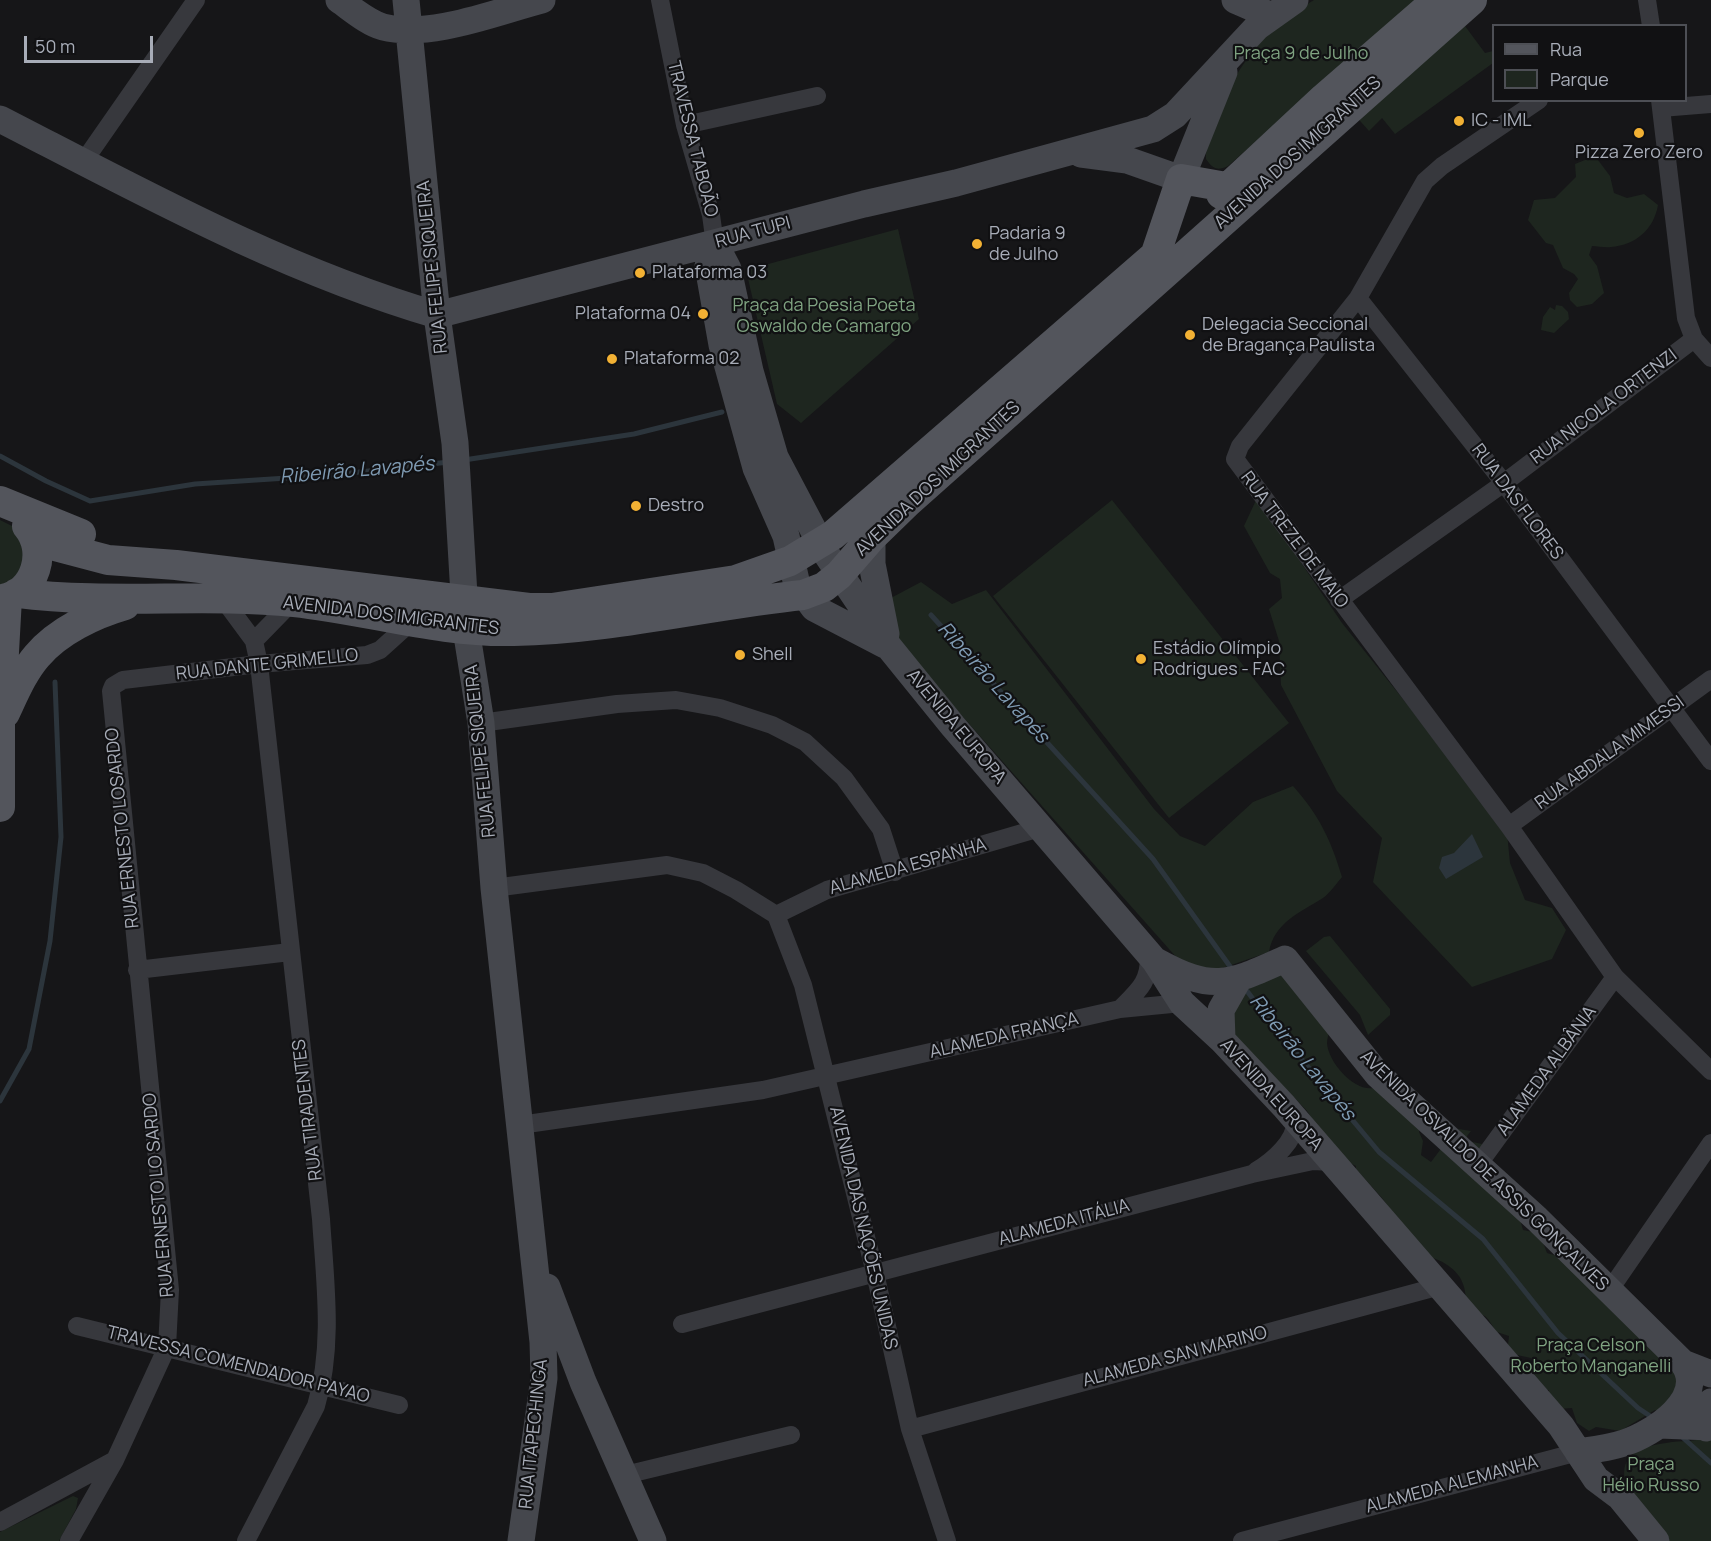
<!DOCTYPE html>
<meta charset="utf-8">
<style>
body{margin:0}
#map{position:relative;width:1711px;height:1541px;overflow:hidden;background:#161618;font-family:Manrope,sans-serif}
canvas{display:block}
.legend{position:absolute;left:1492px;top:24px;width:195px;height:78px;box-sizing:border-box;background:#111113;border:2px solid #4d4f55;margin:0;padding:8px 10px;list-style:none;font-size:18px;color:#a8adb8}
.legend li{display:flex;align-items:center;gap:12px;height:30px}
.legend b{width:30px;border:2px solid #4d4f55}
.scale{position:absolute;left:24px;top:36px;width:129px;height:27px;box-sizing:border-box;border:3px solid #a8adb8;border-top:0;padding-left:8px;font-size:18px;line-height:21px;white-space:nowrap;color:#a8adb8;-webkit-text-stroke:4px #111113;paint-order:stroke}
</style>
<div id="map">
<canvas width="1711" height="1541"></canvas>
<ul class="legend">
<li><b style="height:8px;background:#53555c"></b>Rua</li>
<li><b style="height:16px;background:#1e261f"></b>Parque</li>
</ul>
<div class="scale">50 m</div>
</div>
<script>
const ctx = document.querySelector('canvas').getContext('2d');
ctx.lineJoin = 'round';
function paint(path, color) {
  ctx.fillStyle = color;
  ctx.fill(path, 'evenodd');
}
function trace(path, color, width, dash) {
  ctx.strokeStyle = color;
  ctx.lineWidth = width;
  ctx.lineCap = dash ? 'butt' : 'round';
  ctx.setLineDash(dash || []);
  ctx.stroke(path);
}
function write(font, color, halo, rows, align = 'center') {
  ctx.font = font + ' Manrope,sans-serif';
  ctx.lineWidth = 4.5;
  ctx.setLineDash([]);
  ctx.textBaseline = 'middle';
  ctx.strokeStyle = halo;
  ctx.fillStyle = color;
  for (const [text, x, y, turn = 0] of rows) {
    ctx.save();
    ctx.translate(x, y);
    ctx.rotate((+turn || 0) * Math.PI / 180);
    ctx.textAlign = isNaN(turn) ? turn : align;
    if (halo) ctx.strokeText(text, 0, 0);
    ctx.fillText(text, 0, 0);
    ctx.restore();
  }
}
paint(new Path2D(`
 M 1314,0 L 1418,0 L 1228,166 C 1217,171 1213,169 1206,159 C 1206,118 1245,54 1275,26 C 1286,16 1301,8 1314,0 Z
 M 1465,26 L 1485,53 L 1493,51 L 1493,63 L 1395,134 L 1382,118 L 1369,131 L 1353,113 Z
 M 1595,156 L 1610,176 L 1614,193 L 1627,198 L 1644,194 L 1658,205 C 1654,229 1636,245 1611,247 C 1605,248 1598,246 1592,246 L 1589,255 L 1597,266 L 1604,293 L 1592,304 L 1577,307 L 1570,300 L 1569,293 L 1578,279 L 1574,274 L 1563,268 L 1553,245 L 1546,243 L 1528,220 L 1534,200 L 1555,198 L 1576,177 L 1575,164 Z
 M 898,229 L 919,319 L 801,423 L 777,404 L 746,270 Z
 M 1556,305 L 1562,306 L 1568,312 L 1569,319 L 1554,333 L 1541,330 L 1543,317 L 1550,307 L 1555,310 Z
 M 1257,498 L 1342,623 L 1495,814 L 1507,833 L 1510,863 L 1525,900 L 1552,908 L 1566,930 L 1552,959 L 1472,987 L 1373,882 L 1382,838 L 1337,791 L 1281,685 L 1279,641 L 1269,609 L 1282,598 L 1280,579 L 1270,573 L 1244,526 Z
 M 1112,500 L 1289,723 L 1169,818 L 993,596 Z
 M 0,520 L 18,529 L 26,570 L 0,590 Z
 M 921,582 L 952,604 L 986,590 L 1154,809 L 1180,836 L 1205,846 L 1253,802 L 1293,786 C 1319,815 1331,840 1342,877 C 1336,884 1330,893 1323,898 C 1299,913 1274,923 1269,952 L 1217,970 L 1185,967 L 900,646 L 889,599 Z
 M 1330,936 L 1390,1009 L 1390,1015 L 1368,1035 L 1360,1015 L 1306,951 L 1324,937 Z
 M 1280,969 L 1330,1029 C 1329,1033 1327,1038 1327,1043 C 1328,1062 1354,1092 1374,1088 L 1419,1124 L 1419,1132 L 1423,1141 L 1421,1155 L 1431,1162 L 1440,1150 L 1439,1142 L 1459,1129 L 1471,1131 L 1467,1136 L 1468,1141 L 1482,1144 L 1519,1216 L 1523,1230 L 1533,1232 L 1542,1240 L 1547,1253 L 1557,1256 L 1685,1372 L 1663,1414 L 1655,1410 L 1620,1431 L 1596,1427 L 1589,1431 L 1577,1423 L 1572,1408 L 1557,1409 L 1549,1401 L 1549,1390 L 1538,1391 L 1530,1380 L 1534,1366 L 1531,1358 L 1517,1355 L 1508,1345 L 1509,1336 L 1497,1332 C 1486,1318 1490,1315 1471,1312 C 1464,1302 1467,1294 1463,1284 C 1459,1270 1439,1257 1425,1257 L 1382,1198 L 1356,1169 L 1356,1166 L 1337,1156 L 1307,1111 L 1290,1093 L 1270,1082 L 1213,1006 Z
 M 1711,1435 L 1711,1541 L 1659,1541 C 1635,1503 1591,1453 1666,1443 C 1682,1440 1696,1443 1711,1435 Z
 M 73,1496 L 78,1498 L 76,1509 L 59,1541 L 0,1541 L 0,1532 Z`), '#1e261f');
paint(new Path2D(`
 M 1472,834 L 1483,857 L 1446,879 L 1439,868 L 1442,857 L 1454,853 Z`), '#2c353c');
trace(new Path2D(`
 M 0,456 L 46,481 L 90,501 L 195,484 L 333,475 L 449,462
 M 464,460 L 634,434 L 722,412
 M 931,615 L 1153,859 L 1234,972
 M 1244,987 L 1265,1015 L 1379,1152 L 1483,1239 L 1558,1333 L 1638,1408 L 1653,1418
 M 0,1101 L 29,1049 L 50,941 L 61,837 L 55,682
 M 1681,1436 L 1711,1463`), '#2c353c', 5);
trace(new Path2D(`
 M 660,0 L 685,125 L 711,215 L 715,244
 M 1647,0 L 1651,26
 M 1539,100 L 1442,166 L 1425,181 L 1358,298 L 1240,446 L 1235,459 L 1509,826 L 1615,977 L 1711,1071
 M 1660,100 L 1686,318 L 1694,339 L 1711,358
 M 1661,108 L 1711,104
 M 685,125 L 817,96
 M 84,161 L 196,0
 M 1358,298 L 1504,483 L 1711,761
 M 223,599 L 254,641 L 259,664 L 321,1219 C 325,1281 334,1346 316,1406 L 246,1541
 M 1339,600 L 1504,483 L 1694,339
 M 254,641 L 292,602
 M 481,723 L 617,704 L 676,700 L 720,708 L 772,725 L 805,742 L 844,778 L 881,829 L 895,872
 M 1509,826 L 1711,679
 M 494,888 L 667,865 L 703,873 L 736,890 L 776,915
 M 776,915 L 803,985 L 875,1273 L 910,1429 L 947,1541
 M 776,915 L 827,890 L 1043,827
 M 137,970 L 290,952
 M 1120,1009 C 1139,990 1150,982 1149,954
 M 520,1125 L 763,1090 L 1120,1009 L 1182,1003
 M 1478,1165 L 1615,977
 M 1256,1171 C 1272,1161 1298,1140 1295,1119
 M 1609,1291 L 1711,1143
 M 682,1324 L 1252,1174 L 1313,1161 L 1332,1162
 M 77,1326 L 399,1405
 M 910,1429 L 1440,1286
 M 625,1475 L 791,1435
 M 0,1522 L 115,1460
 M 69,1541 L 115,1460 L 167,1347 L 170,1290 L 111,691 L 113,686 L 123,680 L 259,664 L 367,655 L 380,650 L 411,622
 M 1242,1541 L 1578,1452`), '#37383d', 18);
trace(new Path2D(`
 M 339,0 C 352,9 368,23 383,27 C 430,39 496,12 542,0
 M 406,0 L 437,315 L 455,443 L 466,629 L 481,723 L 494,888 L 543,1342 L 544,1378 L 521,1541
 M 1235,0 L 1272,16
 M 0,119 C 142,192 283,270 437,315
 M 1081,154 L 1127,160 L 1181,179 L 1224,72
 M 715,244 L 728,269 L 750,371 L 775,457 L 825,552 L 889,647 L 953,726 L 1155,961 L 1182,1003 L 1222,1040 L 1284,1106 L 1561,1426 L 1596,1479 L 1620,1497 L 1656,1541
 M 715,244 L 708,266 L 722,345 L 756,468 L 786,536 L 797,585 L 814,608 L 885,645
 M 437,315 L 864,204 L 956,183 L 1153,129 L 1175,115 L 1257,27 L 1295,0
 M 872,537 L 872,564 L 886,634
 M 1156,961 C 1214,993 1229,984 1285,959 L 1378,1075 L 1537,1219 L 1683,1363 L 1711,1374
 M 1222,1040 L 1221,1010 L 1238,980
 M 547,1287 L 583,1382 L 653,1541
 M 1659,1425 L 1711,1427
 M 1706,1428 L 1704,1411 L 1711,1402
 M 1578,1452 C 1593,1450 1609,1448 1624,1443 C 1653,1434 1709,1397 1683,1363`), '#45474d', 27);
trace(new Path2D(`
 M 1221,194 L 1324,98 L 1437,0
 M 1155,256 L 1181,179 L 1243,190
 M 0,501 L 81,534
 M 36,541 L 108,560 L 176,565 L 529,608 L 552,608 L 736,580 L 790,561 L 833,535 L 1160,251
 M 17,593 C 109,605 202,593 294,602 C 368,610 440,633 514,631 C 611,629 707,605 803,595 L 824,587 L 839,575 L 872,537 L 908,502 L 1472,0
 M 3,599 C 36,592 48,551 27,526
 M 5,713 C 14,694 23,672 37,656 C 58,631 94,614 125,605
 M 0,807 L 0,724 L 7,598`), '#53555c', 30);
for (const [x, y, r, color] of [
 [1459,121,6,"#f2b134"],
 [1639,133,6,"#f2b134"],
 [977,244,6,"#f2b134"],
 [640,273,6,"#f2b134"],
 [703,314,6,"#f2b134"],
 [1190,335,6,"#f2b134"],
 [612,359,6,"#f2b134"],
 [636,506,6,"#f2b134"],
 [740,655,6,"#f2b134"],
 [1141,659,6,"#f2b134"]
]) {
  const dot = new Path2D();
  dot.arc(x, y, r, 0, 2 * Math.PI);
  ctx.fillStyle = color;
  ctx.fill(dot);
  trace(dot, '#111113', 2);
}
write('18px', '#7fa381', '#111113', [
 ["Praça 9 de Julho",1301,54],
 ["Praça da Poesia Poeta",824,306],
 ["Oswaldo de Camargo",824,327],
 ["Praça Celson",1591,1346],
 ["Roberto Manganelli",1591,1367],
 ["Praça",1651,1465],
 ["Hélio Russo",1651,1486]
]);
write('18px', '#a8adb8', '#111113', [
 ["IC - IML",1471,121],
 ["Pizza Zero Zero",1639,153,"center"],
 ["Padaria 9",989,234],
 ["de Julho",989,255],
 ["Plataforma 03",652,273],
 ["Plataforma 04",691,314,"right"],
 ["Delegacia Seccional",1202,325],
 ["de Bragança Paulista",1202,346],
 ["Plataforma 02",624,359],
 ["Destro",648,506],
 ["Estádio Olímpio",1153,649],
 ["Rodrigues - FAC",1153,670],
 ["Shell",752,655]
], 'left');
write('18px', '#a8adb8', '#111113', [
 ["TRAVESSA TABOÃO",692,139,76],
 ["AVENIDA DOS IMIGRANTES",1298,153,-42],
 ["RUA TUPI",753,233,-15],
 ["RUA FELIPE SIQUEIRA",433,267,-96],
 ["RUA NICOLA ORTENZI",1604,407,-37],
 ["AVENIDA DOS IMIGRANTES",938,479,-43],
 ["RUA DAS FLORES",1517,502,53],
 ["RUA TREZE DE MAIO",1294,540,53],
 ["AVENIDA DOS IMIGRANTES",391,616,7],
 ["RUA DANTE GRIMELLO",267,665,-6],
 ["AVENIDA EUROPA",956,727,50],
 ["RUA FELIPE SIQUEIRA",481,751,-96],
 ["RUA ABDALA MIMESSI",1610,753,-36],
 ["RUA ERNESTO LOSARDO",123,828,-96],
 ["ALAMEDA ESPANHA",908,867,-16],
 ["ALAMEDA FRANÇA",1004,1036,-13],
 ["ALAMEDA ALBÂNIA",1547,1071,-54],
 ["AVENIDA EUROPA",1271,1095,48],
 ["RUA TIRADENTES",308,1110,-97],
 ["AVENIDA OSVALDO DE ASSIS GONÇALVES",1484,1171,44],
 ["RUA ERNESTO LO SARDO",159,1195,-95],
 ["ALAMEDA ITÁLIA",1064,1223,-15],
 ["AVENIDA DAS NAÇÕES UNIDAS",863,1228,77],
 ["ALAMEDA SAN MARINO",1175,1357,-15],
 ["TRAVESSA COMENDADOR PAYAO",238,1365,14],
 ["RUA ITAPECHINGA",534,1434,-84],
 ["ALAMEDA ALEMANHA",1452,1485,-15]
]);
write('italic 20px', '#7f9bb3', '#111113', [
 ["Ribeirão Lavapés",357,471,-5],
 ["Ribeirão Lavapés",993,683,48],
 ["Ribeirão Lavapés",1302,1058,51]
]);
</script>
